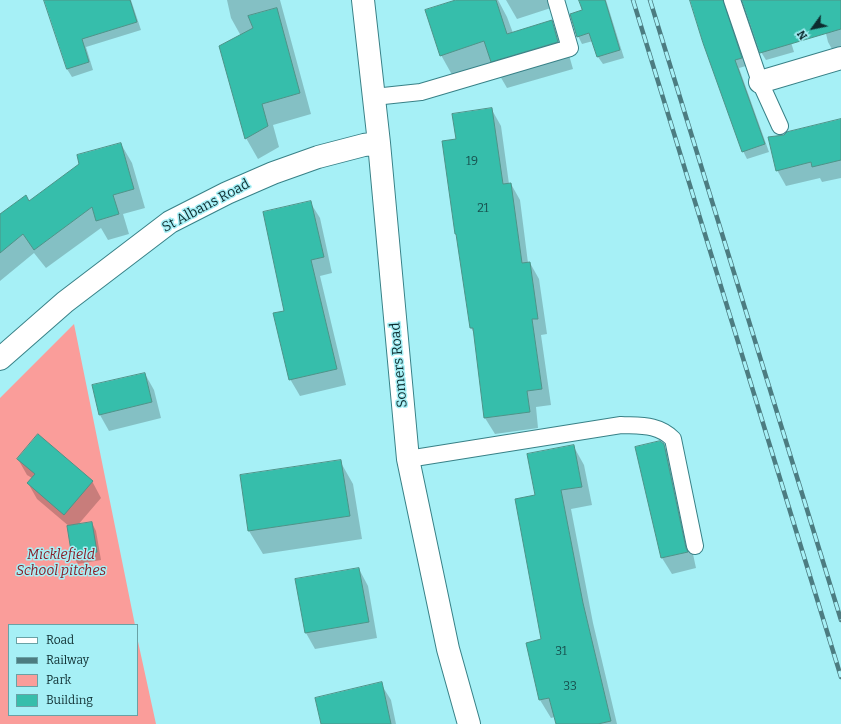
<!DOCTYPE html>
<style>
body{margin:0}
#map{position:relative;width:841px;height:724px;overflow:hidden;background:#a6f0f6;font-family:Bitter,serif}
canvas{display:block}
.legend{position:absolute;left:8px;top:624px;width:130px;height:92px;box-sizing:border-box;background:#a6f0f6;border:1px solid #69a2a6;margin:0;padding:5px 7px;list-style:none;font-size:12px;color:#0d2c2f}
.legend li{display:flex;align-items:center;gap:8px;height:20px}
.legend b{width:20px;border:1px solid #69a2a6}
.north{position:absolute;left:793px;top:8px;width:40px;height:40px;-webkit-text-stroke:3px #a6f0f6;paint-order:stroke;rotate:237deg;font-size:11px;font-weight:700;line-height:16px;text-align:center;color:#0d2c2f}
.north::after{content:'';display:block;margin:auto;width:14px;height:18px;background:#0d2c2f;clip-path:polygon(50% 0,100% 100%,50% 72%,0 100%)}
</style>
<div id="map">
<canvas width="841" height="724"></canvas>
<ul class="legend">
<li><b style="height:5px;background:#fff"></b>Road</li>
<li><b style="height:5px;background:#4c7c81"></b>Railway</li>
<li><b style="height:11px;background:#fa9d9a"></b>Park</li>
<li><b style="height:11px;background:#36beab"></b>Building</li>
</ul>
<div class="north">N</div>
</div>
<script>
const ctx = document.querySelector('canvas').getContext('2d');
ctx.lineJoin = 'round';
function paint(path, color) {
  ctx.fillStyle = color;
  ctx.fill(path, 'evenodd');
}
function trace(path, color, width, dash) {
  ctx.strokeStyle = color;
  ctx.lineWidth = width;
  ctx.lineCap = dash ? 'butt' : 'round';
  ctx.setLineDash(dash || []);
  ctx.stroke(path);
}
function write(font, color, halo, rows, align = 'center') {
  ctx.font = font + ' Bitter,serif';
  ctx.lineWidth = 3;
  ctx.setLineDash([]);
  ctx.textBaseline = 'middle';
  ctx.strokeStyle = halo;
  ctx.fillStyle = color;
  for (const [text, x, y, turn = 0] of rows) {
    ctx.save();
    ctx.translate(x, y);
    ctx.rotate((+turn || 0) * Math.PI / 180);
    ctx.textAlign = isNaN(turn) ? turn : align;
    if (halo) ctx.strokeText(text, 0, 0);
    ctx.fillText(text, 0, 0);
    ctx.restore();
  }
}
paint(new Path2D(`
 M 74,324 L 135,625 L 9,625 L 9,715 L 137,715 L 137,637 L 156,724 L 0,724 L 0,398 Z`), '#fa9d9a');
paint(new Path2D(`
 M 45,0 L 131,0 L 141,30 L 86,47 L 93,70 L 72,77 L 67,69 Z
 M 227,0 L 280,0 L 311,114 L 273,125 L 279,147 L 258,159 L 246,138 L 241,36 L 231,18 Z
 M 460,0 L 498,0 L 507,17 L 513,33 L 551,21 L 567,48 L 573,69 L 507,88 L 496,69 L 456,82 L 441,55 Z
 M 506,0 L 555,0 L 557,6 L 517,19 Z
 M 580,0 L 606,0 L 624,58 L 603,64 L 598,57 L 593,41 L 582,44 L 578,36 L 583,11 Z
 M 691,0 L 732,0 L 727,6 L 727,12 L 746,66 L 739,68 L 769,152 L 747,159 L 743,151 Z
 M 742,0 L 778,0 L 794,52 L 766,60 L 761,52 Z
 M 818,0 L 841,0 L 841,57 L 837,58 L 828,42 Z
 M 492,110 L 501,126 L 509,184 L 511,184 L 520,200 L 528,263 L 530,263 L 539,279 L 547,334 L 541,335 L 551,405 L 536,407 L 538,428 L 495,434 L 485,418 L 474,333 L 471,328 L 458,238 L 456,234 L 443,142 L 457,140 Z
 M 841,120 L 841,178 L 822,182 L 820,178 L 786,186 L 777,170 L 784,136 Z
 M 121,144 L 132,163 L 145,208 L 123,214 L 129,234 L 108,240 L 101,228 L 46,268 L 34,253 L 0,281 L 0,215 L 29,202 Z
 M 310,202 L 320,218 L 332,273 L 320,276 L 346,385 L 300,396 L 290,379 L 286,311 Z
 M 145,374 L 154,390 L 161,418 L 109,431 L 100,415 Z
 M 664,445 L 673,461 L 696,568 L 672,574 L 662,558 L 636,447 Z
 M 574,447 L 584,465 L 592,505 L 571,509 L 593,623 L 617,724 L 557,724 L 555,717 L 551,718 L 540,700 L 527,643 L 542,640 L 536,496 Z
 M 18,459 L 92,481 L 101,498 L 77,526 L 92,523 L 96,531 L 101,560 L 78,564 L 73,556 L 70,527 L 37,499 L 28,483 L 32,478 L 27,475 Z
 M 340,461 L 353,484 L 362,539 L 263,554 L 249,531 L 241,476 Z
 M 359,569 L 368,586 L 377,638 L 315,649 L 306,633 Z
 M 381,684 L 391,700 L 396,724 L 322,724 Z`), '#0003');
const building = new Path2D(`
 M 44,0 L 130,0 L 137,22 L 82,39 L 89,62 L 67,69 Z
 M 456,0 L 496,0 L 507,34 L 552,20 L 558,42 L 491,62 L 484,41 L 440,56 L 425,10 Z
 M 579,0 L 605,0 L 620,50 L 597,57 L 589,33 L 577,37 L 570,14 L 582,10 Z
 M 690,0 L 723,0 L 742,58 L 735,60 L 765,144 L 742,152 L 703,43 Z
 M 742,0 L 841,0 L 841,29 L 760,53 Z
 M 277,8 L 300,93 L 262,104 L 268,126 L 245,139 L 219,46 L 253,28 L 248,16 Z
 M 492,108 L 503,184 L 511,183 L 522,263 L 530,262 L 538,319 L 532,319 L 542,389 L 527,391 L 530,412 L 484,418 L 473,328 L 470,328 L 456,234 L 455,234 L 442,141 L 456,139 L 452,114 Z
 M 841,119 L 841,160 L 812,167 L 811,162 L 776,171 L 768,137 L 784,135 L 787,132 Z
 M 121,143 L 134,189 L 113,195 L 119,214 L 96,221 L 92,207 L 34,250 L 23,234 L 0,253 L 0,214 L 26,195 L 29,201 L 79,164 L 77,155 Z
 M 311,201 L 324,257 L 311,260 L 337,369 L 289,380 L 273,313 L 284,311 L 263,212 Z
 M 145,373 L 152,402 L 99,415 L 92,385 Z
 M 38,434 L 93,481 L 64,515 L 27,483 L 35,474 L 17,459 Z
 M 660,441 L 664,444 L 686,548 L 688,552 L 661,558 L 635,447 Z
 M 574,445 L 582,487 L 561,490 L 583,603 L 611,721 L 598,724 L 556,724 L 549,698 L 539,700 L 526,643 L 541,639 L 515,499 L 535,495 L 527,454 Z
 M 341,460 L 350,516 L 248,531 L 240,475 Z
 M 92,522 L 97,552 L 72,557 L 67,526 Z
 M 359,568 L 369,622 L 305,633 L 295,579 Z
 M 382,682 L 391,724 L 321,724 L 315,698 Z`);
paint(building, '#36beab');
trace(building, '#4e9388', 1);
const service = new Path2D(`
 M 732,0 L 760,82 L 780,126
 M 374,97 L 421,92 L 570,48 L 556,0
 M 408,459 L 621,425 C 641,426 658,424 673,439 L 695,546`);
const minor = new Path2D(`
 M 363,0 L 379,143 L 408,459 L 448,649 L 469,724
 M 760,82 L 841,58
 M 0,359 L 65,302 L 170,222 L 227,193 L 273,173 L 318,157 L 364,145 L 379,143`);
trace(service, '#388187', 18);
trace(minor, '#388187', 24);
trace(service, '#fff', 16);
trace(minor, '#fff', 22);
const rail = new Path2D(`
 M 633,0 L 841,677
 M 650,0 L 841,620`);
trace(rail, '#4c7c81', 4.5);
trace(rail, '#a6f0f6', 3, [9]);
write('12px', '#17504e', null, [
 ["19",472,162],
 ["21",483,209],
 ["31",561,652],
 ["33",570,687]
]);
write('14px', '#0d2c2f', '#a6f0f6', [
 ["St Albans Road",206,206,-28],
 ["Somers Road",399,365,-95]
]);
write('italic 14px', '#891f28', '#a6f0f6', [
 ["Micklefield",61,555],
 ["School pitches",61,571]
]);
</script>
